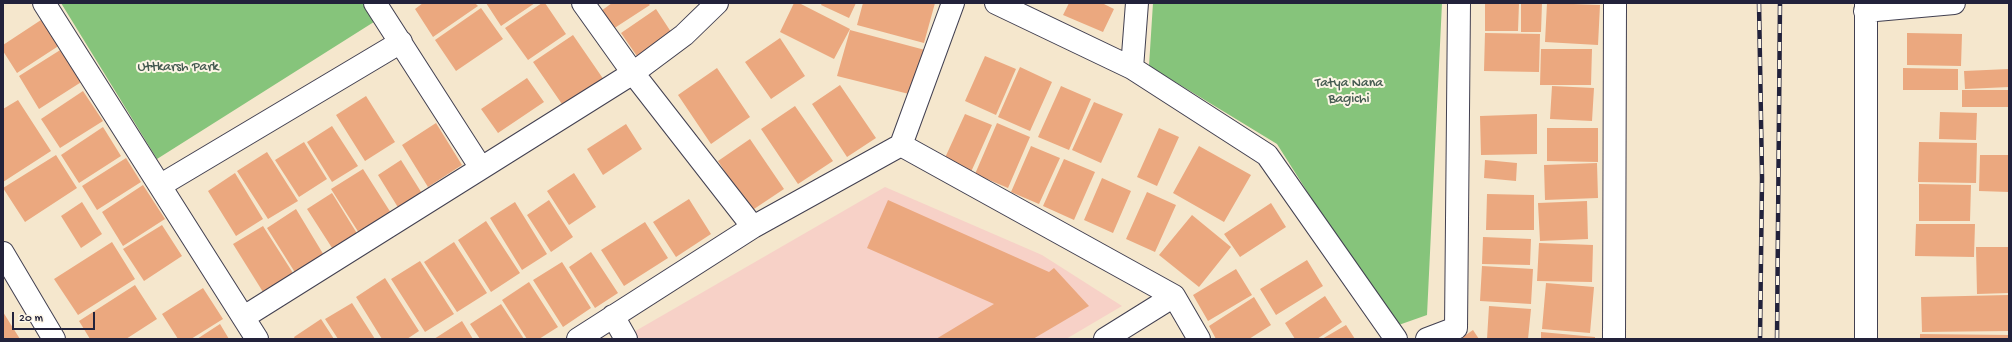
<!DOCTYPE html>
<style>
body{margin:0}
#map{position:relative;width:2012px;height:342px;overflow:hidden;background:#f5e7cd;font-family:"Gochi Hand",sans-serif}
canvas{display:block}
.frame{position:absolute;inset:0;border:4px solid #22223b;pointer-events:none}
.scale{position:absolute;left:12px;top:312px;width:83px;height:18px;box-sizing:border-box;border:2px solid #22223b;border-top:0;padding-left:5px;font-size:12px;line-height:14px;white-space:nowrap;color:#22223b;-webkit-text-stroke:3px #fcf5e5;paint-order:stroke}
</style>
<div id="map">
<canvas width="2012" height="342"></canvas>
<div class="frame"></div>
<div class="scale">20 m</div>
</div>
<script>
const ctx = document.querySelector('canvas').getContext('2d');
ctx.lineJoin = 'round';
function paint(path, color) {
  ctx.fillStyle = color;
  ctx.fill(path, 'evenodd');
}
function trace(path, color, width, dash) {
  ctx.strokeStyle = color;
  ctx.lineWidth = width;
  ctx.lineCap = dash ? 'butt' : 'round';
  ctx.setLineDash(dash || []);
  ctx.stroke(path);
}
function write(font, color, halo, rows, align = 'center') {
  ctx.font = font + ' "Gochi Hand",sans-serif';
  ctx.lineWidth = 4;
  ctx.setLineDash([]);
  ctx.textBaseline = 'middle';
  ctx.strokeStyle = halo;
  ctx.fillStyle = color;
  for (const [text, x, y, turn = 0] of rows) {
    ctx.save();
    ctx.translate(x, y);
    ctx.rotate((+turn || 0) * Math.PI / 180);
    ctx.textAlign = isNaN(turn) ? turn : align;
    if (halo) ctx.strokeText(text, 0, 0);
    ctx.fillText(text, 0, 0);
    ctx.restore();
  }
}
paint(new Path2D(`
 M 885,187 L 1042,255 L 1122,306 L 1066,339 L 636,339 L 632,333 Z`), '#f7d1c7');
paint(new Path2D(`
 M 61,3 L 365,3 L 377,20 L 157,159 Z
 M 1153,3 L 1442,3 L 1427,315 L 1393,327 L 1277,144 L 1149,66 Z`), '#86c47b');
paint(new Path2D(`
 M 423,3 L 475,3 L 478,6 L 433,37 L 415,9 Z
 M 486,3 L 535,3 L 501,26 Z
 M 542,3 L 545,3 L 566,34 L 528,60 L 505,28 Z
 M 612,3 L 648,3 L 650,5 L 613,29 L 601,11 Z
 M 794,3 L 799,3 L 850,29 L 834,59 L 780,32 Z
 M 822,3 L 856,3 L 849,18 L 821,5 Z
 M 863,3 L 935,3 L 924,43 L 857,25 Z
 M 1069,3 L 1102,3 L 1114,9 L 1103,32 L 1063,15 Z
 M 1485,3 L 1519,3 L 1518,31 L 1485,31 Z
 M 1521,3 L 1542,3 L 1541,32 L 1521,32 Z
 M 1547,3 L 1600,5 L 1598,45 L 1545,42 Z
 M 481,8 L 503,39 L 456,71 L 435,40 Z
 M 656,9 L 673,35 L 639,59 L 621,33 Z
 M 44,18 L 60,45 L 17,73 L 3,51 L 3,45 Z
 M 850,30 L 925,50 L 913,95 L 837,76 Z
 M 1485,33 L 1540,34 L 1539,72 L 1484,71 Z
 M 1907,33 L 1962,34 L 1961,66 L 1907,65 Z
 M 573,35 L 604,80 L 564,107 L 533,62 Z
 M 780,38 L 805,76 L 771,99 L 745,62 Z
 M 65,47 L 86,79 L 39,109 L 19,76 Z
 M 1541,49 L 1592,49 L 1591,85 L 1540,85 Z
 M 985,56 L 1016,69 L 996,115 L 965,101 Z
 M 1020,67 L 1052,82 L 1030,131 L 998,117 Z
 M 717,68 L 750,117 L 711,144 L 678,95 Z
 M 1903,68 L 1958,69 L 1958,90 L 1903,90 Z
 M 2009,69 L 2009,87 L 1965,89 L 1964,71 Z
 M 527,78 L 544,102 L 498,133 L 481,109 Z
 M 840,85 L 876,138 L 847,157 L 812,104 Z
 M 1061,86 L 1091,99 L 1069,150 L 1038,137 Z
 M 1552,86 L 1594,88 L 1592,121 L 1550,119 Z
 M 1962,90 L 2009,90 L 2009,107 L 1962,107 Z
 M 83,91 L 103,121 L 60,148 L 41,119 Z
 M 366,96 L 395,142 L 365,161 L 336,115 Z
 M 18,100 L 51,151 L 3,182 L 3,109 Z
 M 1094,102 L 1123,114 L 1101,163 L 1072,150 Z
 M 795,106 L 833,161 L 798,184 L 761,129 Z
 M 1940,112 L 1977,113 L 1976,140 L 1939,139 Z
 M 965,114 L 992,125 L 971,172 L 944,160 Z
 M 1537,114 L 1537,154 L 1481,155 L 1480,116 Z
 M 436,123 L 462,165 L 428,187 L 402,145 Z
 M 997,123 L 1030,137 L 1008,188 L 975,174 Z
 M 626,124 L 642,149 L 603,175 L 587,149 Z
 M 332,126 L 358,166 L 332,182 L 307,142 Z
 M 103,127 L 121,156 L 79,183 L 61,155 Z
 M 1159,128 L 1179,137 L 1157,186 L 1137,177 Z
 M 1547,128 L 1598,128 L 1598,162 L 1547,161 Z
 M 750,139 L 784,189 L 751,211 L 718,161 Z
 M 304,142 L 327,179 L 299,197 L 275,160 Z
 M 1919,142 L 1977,143 L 1976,183 L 1918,182 Z
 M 1031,146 L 1060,158 L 1039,204 L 1011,192 Z
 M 1199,146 L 1251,175 L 1224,222 L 1173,193 Z
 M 267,152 L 298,201 L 268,219 L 237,171 Z
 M 56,155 L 77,188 L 25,222 L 3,188 Z
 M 1980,155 L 2009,155 L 2009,192 L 1979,191 Z
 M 126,158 L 141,182 L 97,210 L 82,186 Z
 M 1064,159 L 1095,172 L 1074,220 L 1043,206 Z
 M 401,160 L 423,195 L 399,209 L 378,175 Z
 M 1485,160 L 1517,163 L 1516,181 L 1484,178 Z
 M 1597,163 L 1598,198 L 1545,200 L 1544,165 Z
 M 363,169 L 391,213 L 359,233 L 331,189 Z
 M 235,173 L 263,219 L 236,236 L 208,191 Z
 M 574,173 L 596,207 L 569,225 L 547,191 Z
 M 1102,178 L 1131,191 L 1113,233 L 1084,220 Z
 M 1919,184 L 1971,185 L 1970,221 L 1919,221 Z
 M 143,185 L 165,219 L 123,246 L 102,212 Z
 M 1147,192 L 1176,205 L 1155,252 L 1126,239 Z
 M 332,193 L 358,235 L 334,251 L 307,209 Z
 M 1487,194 L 1534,195 L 1534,230 L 1486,230 Z
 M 689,199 L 711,234 L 676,257 L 653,222 Z
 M 549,200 L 573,237 L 551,252 L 527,215 Z
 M 888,200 L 1049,272 L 1054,268 L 1089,306 L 1033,339 L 936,339 L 994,304 L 867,248 Z
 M 1587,201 L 1588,239 L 1540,241 L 1538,203 Z
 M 82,202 L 102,234 L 81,248 L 61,216 Z
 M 515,202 L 547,254 L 522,270 L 490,218 Z
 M 1271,203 L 1286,227 L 1240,257 L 1224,234 Z
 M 296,209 L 325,257 L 296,274 L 267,228 Z
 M 1192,215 L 1231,247 L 1199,287 L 1159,255 Z
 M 486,221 L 520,273 L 491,292 L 458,240 Z
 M 645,222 L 668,258 L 624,286 L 601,250 Z
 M 1916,224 L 1975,224 L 1974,257 L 1915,256 Z
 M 162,225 L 182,256 L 144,281 L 123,249 Z
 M 263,226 L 293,273 L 263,292 L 233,244 Z
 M 1483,237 L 1531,239 L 1530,265 L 1482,264 Z
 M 112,242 L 135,279 L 78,315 L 54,279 Z
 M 454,242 L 487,293 L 457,312 L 424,262 Z
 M 1539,243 L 1593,245 L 1592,282 L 1537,281 Z
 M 1976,247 L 2009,247 L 2009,293 L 1977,294 Z
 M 591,252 L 618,293 L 595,308 L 569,267 Z
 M 1307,260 L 1323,286 L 1276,315 L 1260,289 Z
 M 420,261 L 454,314 L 425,332 L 391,279 Z
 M 562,262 L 591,308 L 563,327 L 533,280 Z
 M 1482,266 L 1533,269 L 1531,304 L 1480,301 Z
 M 1236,269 L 1252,295 L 1208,321 L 1193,295 Z
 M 385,278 L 419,331 L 407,339 L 382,339 L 356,297 Z
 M 529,282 L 558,327 L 539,339 L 527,339 L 502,300 Z
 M 1546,283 L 1594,287 L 1590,333 L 1542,329 Z
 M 135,285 L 157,319 L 126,339 L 90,339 L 79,321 Z
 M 203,288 L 223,319 L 191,339 L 178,339 L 162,314 Z
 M 2009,295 L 2009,331 L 1922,332 L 1921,297 Z
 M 1325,296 L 1342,322 L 1317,339 L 1295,339 L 1285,323 Z
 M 1254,297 L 1271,325 L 1249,339 L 1216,339 L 1209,326 Z
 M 352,303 L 375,339 L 338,339 L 325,319 Z
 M 501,304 L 524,339 L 480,339 L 470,324 Z
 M 1489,306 L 1531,309 L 1528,339 L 1487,339 Z
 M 3,312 L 20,339 L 3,339 Z
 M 321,319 L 334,339 L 295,339 L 294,337 Z
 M 462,321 L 473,339 L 434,339 Z
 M 220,324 L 229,339 L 197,339 Z
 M 1346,325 L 1355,339 L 1322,339 Z
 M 1473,330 L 1479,339 L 1460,339 Z
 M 1541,332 L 1595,337 L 1595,339 L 1541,339 Z
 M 1920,334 L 2009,335 L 2009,339 L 1920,339 Z`), '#eba87f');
const minor = new Path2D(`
 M 44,3 L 257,339
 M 375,3 L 481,168
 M 583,3 L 633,73 L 753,227
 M 996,3 L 1132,68 L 1267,155 L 1396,339
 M 1866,3 L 1866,339
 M 1865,11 L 1954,3
 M 1132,68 L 1137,3
 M 901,145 L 1174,296 L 1199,339
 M 161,185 L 401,42
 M 3,253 L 54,339
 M 613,316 L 626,339
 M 244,317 L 633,73 L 684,35 L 717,3
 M 578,339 L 753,227 L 901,145 L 953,3
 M 1105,339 L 1174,296
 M 1427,339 L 1456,328 L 1459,3
 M 1614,339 L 1615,3`);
trace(minor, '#424051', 24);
trace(minor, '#fff', 22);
const rail = new Path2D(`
 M 1759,3 L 1762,178 L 1760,339
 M 1777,339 L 1780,3`);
trace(rail, '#22223b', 4.5);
trace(rail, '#fcf5e5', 3, [9]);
write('14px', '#455b51', '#fcf5e5', [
 ["Uttkarsh Park",178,68],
 ["Tatya Nana",1349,84],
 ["Bagichi",1349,100]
]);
</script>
